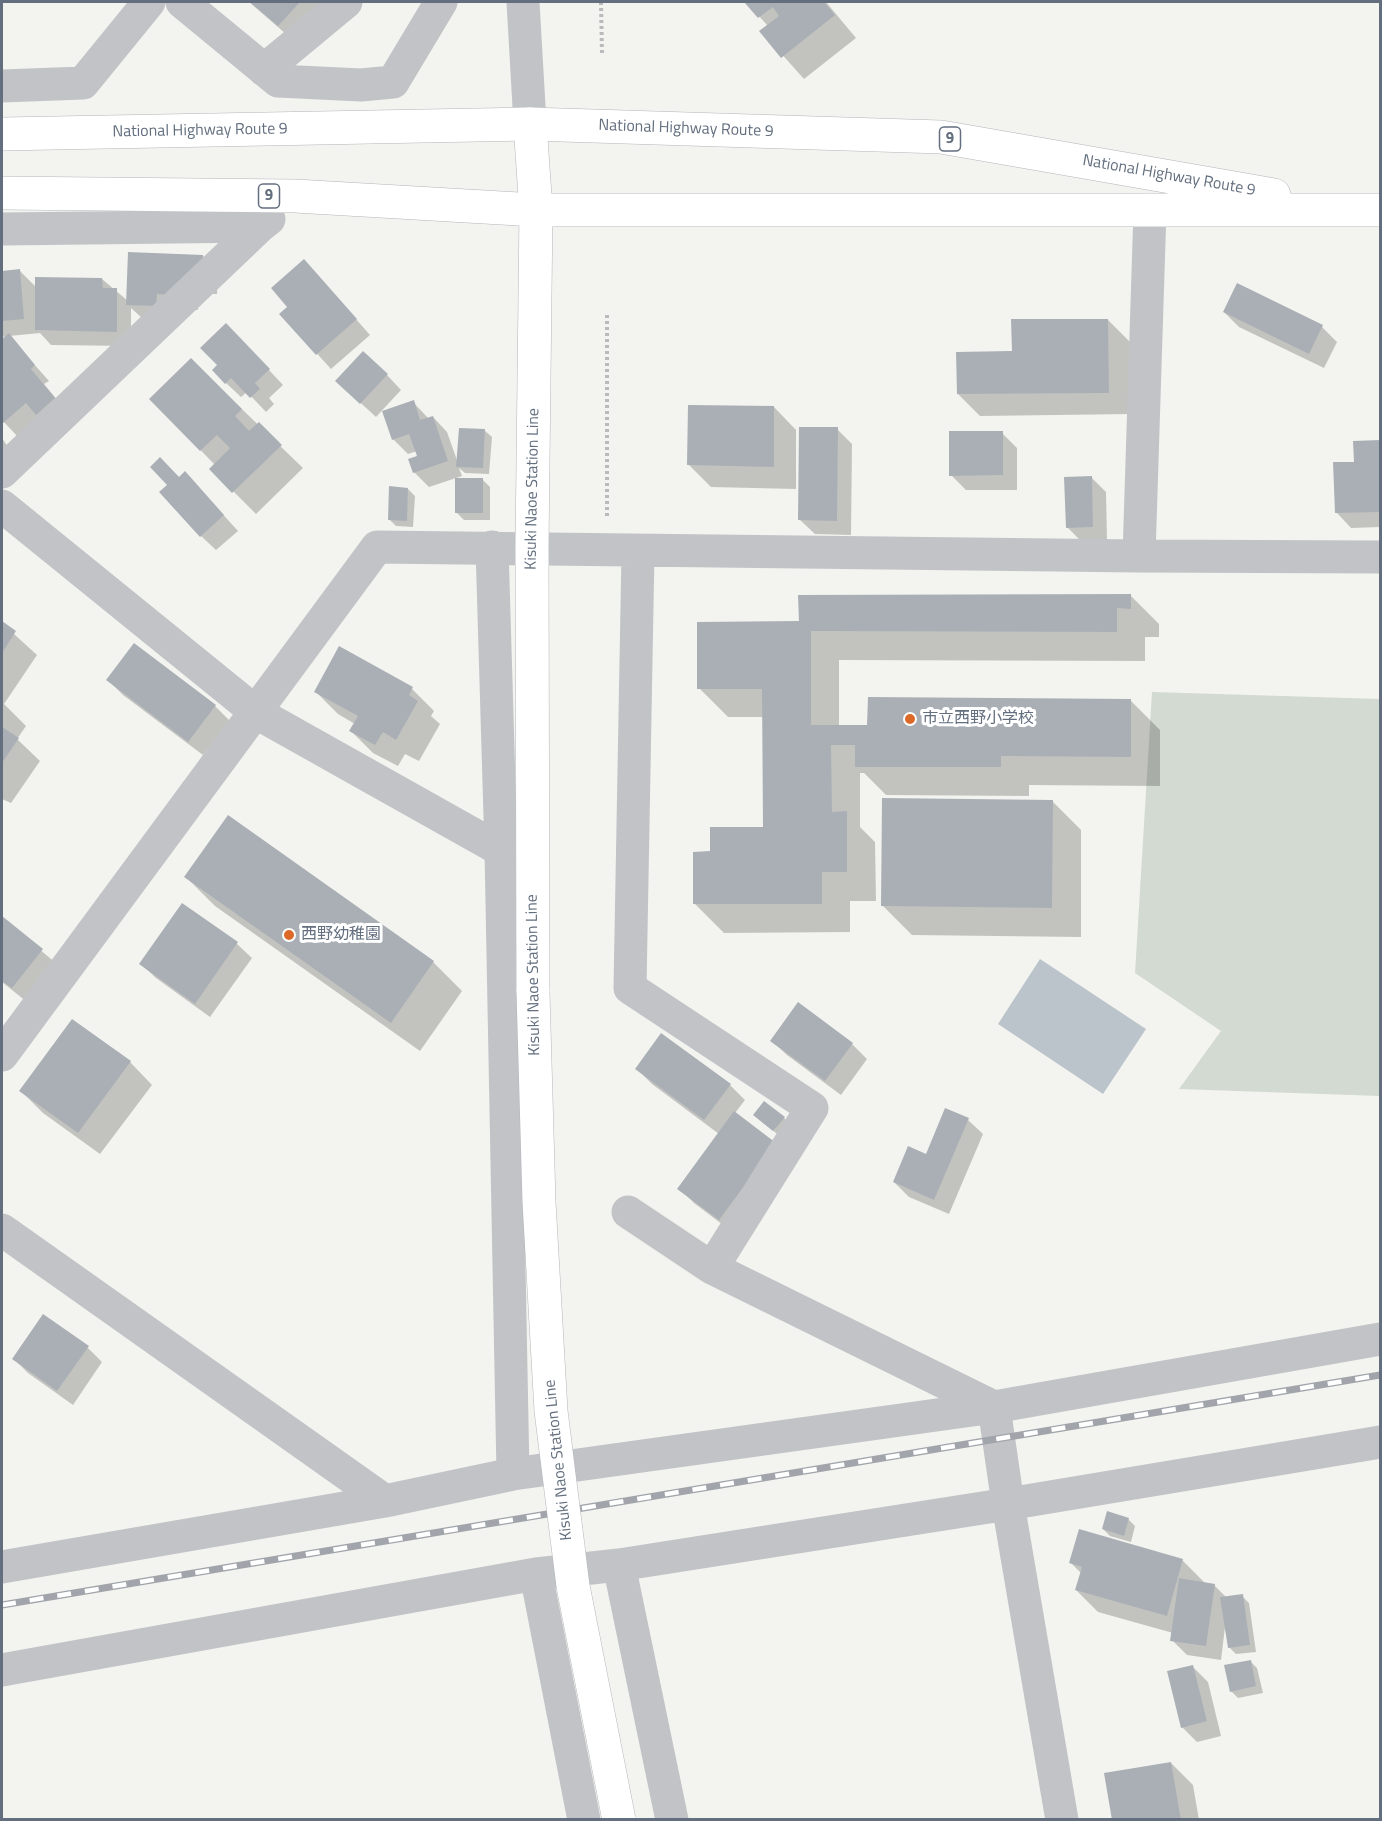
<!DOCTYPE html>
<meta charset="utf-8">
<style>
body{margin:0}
#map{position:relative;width:1382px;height:1821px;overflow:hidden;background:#f3f4ef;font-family:"Titillium Web",sans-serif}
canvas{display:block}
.frame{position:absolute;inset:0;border:3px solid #636f7f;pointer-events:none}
</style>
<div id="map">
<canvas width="1382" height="1821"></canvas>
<div class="frame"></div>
</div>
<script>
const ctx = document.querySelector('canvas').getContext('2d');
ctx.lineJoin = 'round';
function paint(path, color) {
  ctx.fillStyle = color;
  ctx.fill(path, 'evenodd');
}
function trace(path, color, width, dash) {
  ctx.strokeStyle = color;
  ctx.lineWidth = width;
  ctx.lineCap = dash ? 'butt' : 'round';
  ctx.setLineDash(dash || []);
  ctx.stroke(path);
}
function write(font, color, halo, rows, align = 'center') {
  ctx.font = font + ' "Titillium Web","Noto Sans JP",sans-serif';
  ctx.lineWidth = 6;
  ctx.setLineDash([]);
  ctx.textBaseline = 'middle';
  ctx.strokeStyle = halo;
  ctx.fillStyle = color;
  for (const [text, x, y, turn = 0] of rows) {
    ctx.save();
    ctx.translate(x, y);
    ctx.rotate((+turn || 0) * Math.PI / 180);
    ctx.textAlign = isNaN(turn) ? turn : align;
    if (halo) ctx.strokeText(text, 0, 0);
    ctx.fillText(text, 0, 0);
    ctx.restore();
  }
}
paint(new Path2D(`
 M 1152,692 L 1380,699 L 1380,1096 L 1179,1089 L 1221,1031 L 1135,973 Z`), '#d3dad1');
paint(new Path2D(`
 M 1040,959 L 1146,1029 L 1103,1094 L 998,1024 Z`), '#bcc4cb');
paint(new Path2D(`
 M 249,2 L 360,2 L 301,47 Z
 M 746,2 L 826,2 L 856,38 L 804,79 L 761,31 L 768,26 Z
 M 203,256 L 218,271 L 217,294 L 199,294 L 198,310 L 171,309 L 143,319 L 131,308 L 131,346 L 51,345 L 40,333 L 9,336 L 49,381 L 44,384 L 69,414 L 18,437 L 2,420 L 2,341 L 7,336 L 2,337 L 2,273 L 20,271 L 36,287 L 102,279 L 128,301 Z
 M 318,276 L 370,335 L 331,369 L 281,314 Z
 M 1224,312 L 1322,327 L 1337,342 L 1324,368 L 1239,327 Z
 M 1108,320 L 1130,342 L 1131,414 L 980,416 L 958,394 L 1013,353 Z
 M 241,340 L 283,385 L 269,398 L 274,404 L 266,412 L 247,392 L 241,397 L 226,383 Z
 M 191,360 L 303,468 L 256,514 L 211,469 L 215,465 L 151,399 Z
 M 387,375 L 401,390 L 376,417 L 352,395 Z
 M 413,402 L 429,419 L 433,417 L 447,432 L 458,463 L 484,430 L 492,437 L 489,474 L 465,473 L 459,468 L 462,476 L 429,487 L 414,472 L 419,457 L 417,451 L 408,454 L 393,439 Z
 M 774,407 L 796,430 L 796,489 L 711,487 L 689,465 Z
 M 837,429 L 852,444 L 851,535 L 815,534 L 800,520 Z
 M 1002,433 L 1017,448 L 1017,490 L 966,490 L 951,475 Z
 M 2,438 L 8,447 L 2,453 Z
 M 1380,442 L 1380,527 L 1351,528 L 1337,513 L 1355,463 L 1354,443 Z
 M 1091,477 L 1106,492 L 1107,541 L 1082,542 L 1067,527 Z
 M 179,479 L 199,488 L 238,531 L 216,550 L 201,536 L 169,485 Z
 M 483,480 L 490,487 L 490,520 L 464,520 L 457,513 Z
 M 408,489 L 415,496 L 413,527 L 396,526 L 389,519 Z
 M 1130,595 L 1159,624 L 1159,637 L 1145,637 L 1145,661 L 839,660 L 839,726 L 869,727 L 1131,701 L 1160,730 L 1160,786 L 1029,785 L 1029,796 L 886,795 L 864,773 L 860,773 L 860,827 L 875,842 L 876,901 L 850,901 L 850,932 L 724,933 L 694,903 L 711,853 L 764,828 L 763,717 L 728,717 L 699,688 L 800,623 Z
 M 2,623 L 37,655 L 4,704 L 26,726 L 17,739 L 40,761 L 11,803 L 2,799 Z
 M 108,680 L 215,706 L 230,721 L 203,755 L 123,695 Z
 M 412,689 L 434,711 L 431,716 L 440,724 L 419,761 L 405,754 L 398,766 L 373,753 L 351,731 L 355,724 L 338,714 L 315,691 Z
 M 1052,801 L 1081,830 L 1081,937 L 912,935 L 883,906 Z
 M 186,877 L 433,962 L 462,991 L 420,1051 L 215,906 Z
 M 183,905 L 237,944 L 252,958 L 210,1017 L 156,978 L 141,964 Z
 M 2,918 L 57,964 L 27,1002 L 2,982 Z
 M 798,1004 L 852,1044 L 867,1059 L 841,1095 L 787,1055 L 772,1041 Z
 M 130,1062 L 152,1085 L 100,1154 L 43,1113 L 21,1091 Z
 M 637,1069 L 730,1085 L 745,1100 L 735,1113 L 775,1144 L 735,1234 L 694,1203 L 679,1188 L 719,1134 L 652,1084 Z
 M 784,1118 L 791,1125 L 781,1137 L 762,1122 Z
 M 968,1120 L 983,1134 L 949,1214 L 909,1197 L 894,1182 Z
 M 88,1348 L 102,1362 L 73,1405 L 28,1373 L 14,1359 Z
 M 1128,1519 L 1135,1526 L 1131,1542 L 1110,1536 L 1103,1529 Z
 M 1182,1560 L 1205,1583 L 1214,1585 L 1227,1598 L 1242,1596 L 1249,1603 L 1256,1652 L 1236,1654 L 1229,1647 L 1225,1627 L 1221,1660 L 1187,1655 L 1172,1640 L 1173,1633 L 1098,1612 L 1076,1590 L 1081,1573 L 1071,1563 Z
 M 1250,1661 L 1257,1668 L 1263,1693 L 1238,1698 L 1231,1691 Z
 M 1193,1667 L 1208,1682 L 1221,1736 L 1197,1742 L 1182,1727 Z
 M 1171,1763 L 1193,1785 L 1199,1820 L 1114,1820 Z`), '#0003');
paint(new Path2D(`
 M 250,2 L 300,2 L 278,26 Z
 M 744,2 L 824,2 L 835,15 L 781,58 L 759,31 L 779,16 L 773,7 L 758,18 Z
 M 128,252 L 203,255 L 202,280 L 184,296 L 157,294 L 156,306 L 126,305 Z
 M 304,259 L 357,319 L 316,355 L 279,314 L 287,307 L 271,288 Z
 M 20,269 L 24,319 L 2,321 L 2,271 Z
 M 35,277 L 102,278 L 103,288 L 117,288 L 117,332 L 35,330 Z
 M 1237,283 L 1323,325 L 1309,354 L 1223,312 Z
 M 1011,319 L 1108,319 L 1109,393 L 957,394 L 956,352 L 1012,351 Z
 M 226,323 L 270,369 L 255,383 L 260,389 L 250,398 L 231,378 L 225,384 L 212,370 L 217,365 L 200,348 Z
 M 9,333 L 35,365 L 31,369 L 55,398 L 36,415 L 26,403 L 2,424 L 2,339 Z
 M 363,351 L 388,374 L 360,404 L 335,381 Z
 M 191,358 L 242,409 L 235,416 L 249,431 L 259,422 L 282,445 L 232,493 L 209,469 L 230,448 L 217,435 L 200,451 L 149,399 Z
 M 414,400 L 420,420 L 433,416 L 448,461 L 413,473 L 408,459 L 417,456 L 409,434 L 392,440 L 382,411 Z
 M 688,405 L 774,406 L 774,467 L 687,465 Z
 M 799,427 L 838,427 L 837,521 L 798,520 Z
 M 459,428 L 485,429 L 483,468 L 456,467 Z
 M 949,431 L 1003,431 L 1003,475 L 949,476 Z
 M 1380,440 L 1380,512 L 1335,513 L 1333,462 L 1354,462 L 1353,441 Z
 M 160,457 L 179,477 L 185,471 L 224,515 L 200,537 L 159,492 L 167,485 L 150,467 Z
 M 1092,476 L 1093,527 L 1066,528 L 1064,477 Z
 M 455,478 L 483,478 L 483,513 L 455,513 Z
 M 389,486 L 408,488 L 407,521 L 388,520 Z
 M 1131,594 L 1131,609 L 1117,608 L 1117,632 L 811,631 L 811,725 L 867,725 L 868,697 L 1131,699 L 1131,757 L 1001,756 L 1001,767 L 855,767 L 855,745 L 831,745 L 832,812 L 847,811 L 847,872 L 822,872 L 822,904 L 693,904 L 693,852 L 710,851 L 710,827 L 763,827 L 762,689 L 697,689 L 697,622 L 799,621 L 798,595 Z
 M 2,621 L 16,631 L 2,653 Z
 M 134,643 L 216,705 L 188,742 L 106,680 Z
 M 339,646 L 413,687 L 409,695 L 418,701 L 396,740 L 383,732 L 375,745 L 349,731 L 358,716 L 314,692 Z
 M 2,727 L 19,738 L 2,763 Z
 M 882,798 L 1053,800 L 1052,908 L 881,906 Z
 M 228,815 L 434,961 L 391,1023 L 184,877 Z
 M 182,903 L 238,942 L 195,1004 L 139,964 Z
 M 2,916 L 43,949 L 12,988 L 2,981 Z
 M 798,1002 L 853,1043 L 825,1081 L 770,1041 Z
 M 72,1019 L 131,1061 L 78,1133 L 19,1091 Z
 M 661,1033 L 731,1084 L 704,1120 L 635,1069 Z
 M 764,1101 L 785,1117 L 773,1131 L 753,1115 Z
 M 945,1108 L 969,1118 L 934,1200 L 893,1182 L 908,1146 L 926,1154 Z
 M 734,1111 L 776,1143 L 719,1220 L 677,1189 Z
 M 43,1314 L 89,1346 L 57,1391 L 12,1359 Z
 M 1107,1511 L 1129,1518 L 1124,1536 L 1102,1529 Z
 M 1079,1529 L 1183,1559 L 1167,1616 L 1075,1590 L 1082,1567 L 1069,1563 Z
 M 1179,1578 L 1215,1584 L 1206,1646 L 1170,1641 Z
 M 1243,1594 L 1250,1645 L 1228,1648 L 1220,1597 Z
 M 1251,1660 L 1256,1686 L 1230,1692 L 1224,1665 Z
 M 1193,1665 L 1207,1721 L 1181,1728 L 1167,1671 Z
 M 1171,1762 L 1181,1820 L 1112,1820 L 1104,1773 Z`), '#a9afb5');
const secondary = new Path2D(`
 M 530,124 L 536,210 L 532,547 L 533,992`);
const trunk = new Path2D(`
 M 2,134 L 530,124 L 941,137 L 1274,195
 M 2,193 L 295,196 L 536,210 L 1380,210`);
trace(secondary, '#b3b6bb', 34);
trace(trunk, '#b3b5b9', 34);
trace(new Path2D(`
 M 601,2 L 602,53
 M 607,315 L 607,516`), '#b8babc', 4, [3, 3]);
trace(new Path2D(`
 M 182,2 L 278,81 L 361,85 L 393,82 L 441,2
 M 264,70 L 346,2
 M 2,86 L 83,83 L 149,2
 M 2,229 L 260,226 L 269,219
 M 2,472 L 260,226
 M 2,506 L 257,713 L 501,850 L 513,1474
 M 492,547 L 501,850
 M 638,552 L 630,988 L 812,1108 L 712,1268
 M 1139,556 L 1380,557
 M 2,1055 L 377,547 L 1139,556 L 1150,210
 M 628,1212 L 712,1268 L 994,1407
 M 2,1230 L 385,1501
 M 994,1407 L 1008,1504 L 1062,1820
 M 619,1565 L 672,1820
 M 2,1567 L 385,1501 L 513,1474 L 994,1407 L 1380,1339
 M 536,1574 L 584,1820
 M 2,1670 L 536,1574 L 619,1565 L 1008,1504 L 1380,1442`), '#c1c3c7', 33);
trace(new Path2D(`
 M 523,2 L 530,124`), '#c1c3c7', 33);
trace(secondary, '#fff', 33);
trace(trunk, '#fff', 33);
const rail = new Path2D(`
 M 2,1605 L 1380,1375`);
trace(rail, '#a1a5ab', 7);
trace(rail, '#fff', 4.5, [14]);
const secondaryBridge = new Path2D(`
 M 533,992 L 539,1202 L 551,1411 L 573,1586 L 619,1820`);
trace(secondaryBridge, '#b3b6bb', 34, []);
trace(secondaryBridge, '#fff', 33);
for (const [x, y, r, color] of [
 [910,719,6,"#dc6927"],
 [289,935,6,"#dc6927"]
]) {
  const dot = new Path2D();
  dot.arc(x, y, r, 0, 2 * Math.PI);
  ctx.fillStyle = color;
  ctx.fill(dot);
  trace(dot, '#fff', 2);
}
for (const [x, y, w] of [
 [950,139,21],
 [269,196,21]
]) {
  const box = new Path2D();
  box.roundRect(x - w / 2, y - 12, w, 24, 4.5);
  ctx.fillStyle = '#fff';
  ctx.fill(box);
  trace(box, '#636f7f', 1.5);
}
write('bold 15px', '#636f7f', null, [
 ["9",950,139],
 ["9",269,196]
]);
write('16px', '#636f7f', '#fff', [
 ["National Highway Route 9",686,129,2],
 ["National Highway Route 9",200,131,-1],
 ["National Highway Route 9",1169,176,10],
 ["Kisuki Naoe Station Line",533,489,-89],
 ["Kisuki Naoe Station Line",534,975,-91],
 ["Kisuki Naoe Station Line",559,1460,-96]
]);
write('16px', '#636f7f', '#fff', [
 ["市立西野小学校",922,719],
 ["西野幼稚園",301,935]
], 'left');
</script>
